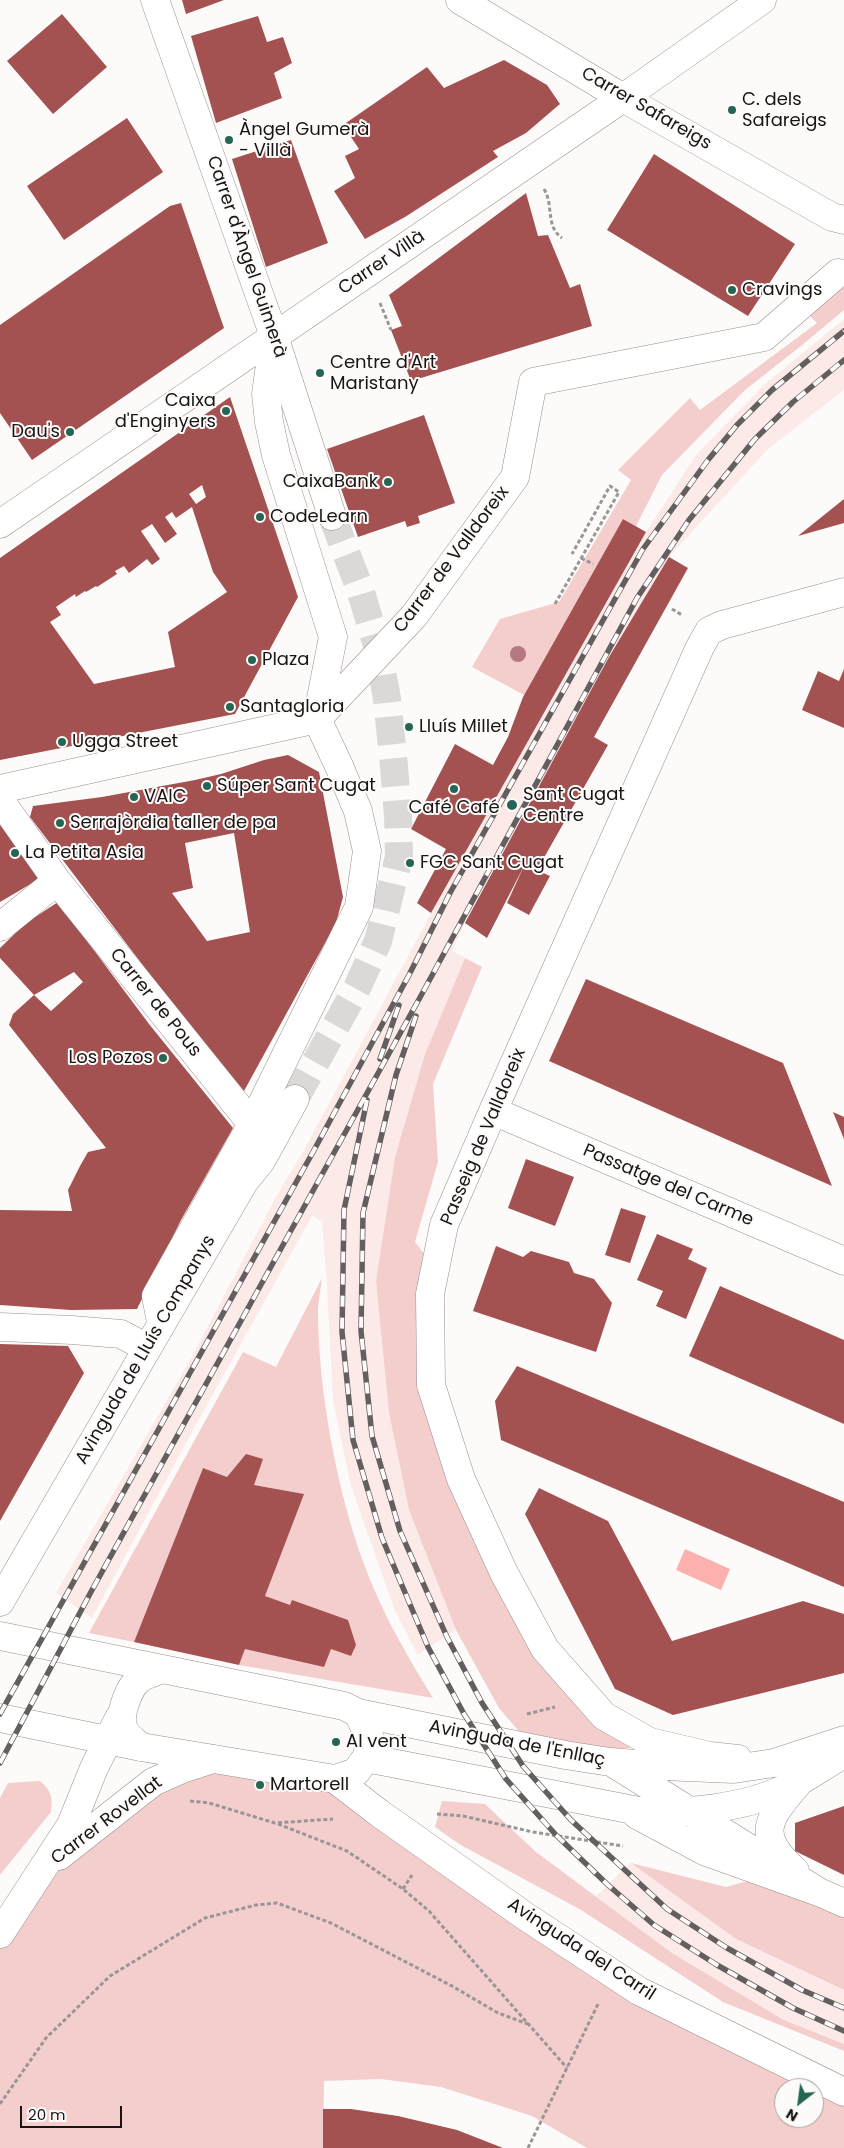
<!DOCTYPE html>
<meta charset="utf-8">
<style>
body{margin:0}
#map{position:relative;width:844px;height:2148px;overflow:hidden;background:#fdfbfa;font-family:Poppins,sans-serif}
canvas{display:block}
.north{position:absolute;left:774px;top:2078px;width:50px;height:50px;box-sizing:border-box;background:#fdfbfa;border:1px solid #a29f9e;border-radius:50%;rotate:210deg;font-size:14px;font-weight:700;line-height:20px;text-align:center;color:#1a1515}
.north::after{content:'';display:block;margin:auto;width:18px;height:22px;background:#256553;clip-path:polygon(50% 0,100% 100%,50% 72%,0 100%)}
.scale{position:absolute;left:20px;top:2106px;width:102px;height:22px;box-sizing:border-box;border:2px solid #1a1515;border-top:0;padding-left:6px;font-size:15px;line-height:18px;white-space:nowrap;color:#1a1515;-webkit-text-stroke:4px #fdfbfa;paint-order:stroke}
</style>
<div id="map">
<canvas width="844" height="2148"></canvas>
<div class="north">N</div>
<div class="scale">20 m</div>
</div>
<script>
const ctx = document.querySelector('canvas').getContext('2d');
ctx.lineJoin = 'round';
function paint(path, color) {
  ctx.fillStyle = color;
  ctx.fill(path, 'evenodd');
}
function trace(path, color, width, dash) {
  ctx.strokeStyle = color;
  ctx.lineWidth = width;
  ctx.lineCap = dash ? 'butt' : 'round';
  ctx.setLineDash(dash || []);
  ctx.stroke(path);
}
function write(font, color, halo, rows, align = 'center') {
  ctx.font = font + ' Poppins,sans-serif';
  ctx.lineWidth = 4;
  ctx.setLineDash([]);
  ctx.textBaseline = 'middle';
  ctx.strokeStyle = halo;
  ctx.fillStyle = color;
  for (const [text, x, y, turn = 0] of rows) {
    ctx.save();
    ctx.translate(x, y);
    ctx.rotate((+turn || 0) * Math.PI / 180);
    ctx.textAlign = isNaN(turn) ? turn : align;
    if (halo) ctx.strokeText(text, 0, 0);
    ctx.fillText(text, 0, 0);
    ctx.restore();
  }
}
paint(new Path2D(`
 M 844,319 L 844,390 L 768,449 L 669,557 L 573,724 L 465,923 L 452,951 L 465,958 L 425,1054 L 395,1157 L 376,1281 L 389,1413 L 409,1510 L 456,1630 L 418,1655 L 395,1611 L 351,1486 L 333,1401 L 327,1286 L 322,1221 L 312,1216 L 193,1430 L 92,1618 L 56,1593 L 190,1360 L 277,1195 L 304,1150 L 436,904 L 646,532 L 696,455 L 766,383 Z
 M 631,1862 L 736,1939 L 844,1990 L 844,2044 L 784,2020 L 672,1953 L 596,1896 Z`), '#fceae9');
paint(new Path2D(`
 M 844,285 L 844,310 L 801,346 L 745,390 L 662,475 L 636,526 L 623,519 L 524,695 L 472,667 L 500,619 L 559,602 L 631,480 L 618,470 L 690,398 L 700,410 L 817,323 L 808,314 Z
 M 465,958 L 482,967 L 433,1084 L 438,1162 L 415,1242 L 425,1255 L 449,1470 L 506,1606 L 564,1690 L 639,1747 L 582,1752 L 522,1735 L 499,1708 L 456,1630 L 409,1510 L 389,1413 L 376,1281 L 395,1157 L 425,1054 Z
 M 322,1278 C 321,1289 318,1300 318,1311 C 318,1388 337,1492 364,1564 C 381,1611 407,1656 433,1698 L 239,1665 L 303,1494 L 254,1485 L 246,1455 L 227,1477 L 203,1468 L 134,1642 L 89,1633 L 243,1352 L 276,1367 Z
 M 211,1757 L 323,1784 L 525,1916 L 844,2092 L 844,2148 L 587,2148 L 532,2116 L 441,2087 L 381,2079 L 324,2081 L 323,2148 L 0,2148 L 0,1934 L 35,1880 ZM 784,2088 L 814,2088 L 814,2118 L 784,2118 Z
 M 40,1781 C 51,1790 53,1797 51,1812 L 0,1875 L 0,1798 L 8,1783 Z
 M 442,1801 L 485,1804 L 536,1852 L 672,1953 L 784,2020 L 844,2044 L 844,2051 L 723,2002 L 581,1910 L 459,1844 L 435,1827 Z
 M 631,1863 L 726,1887 L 776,1873 L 844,1915 L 844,1990 L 736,1939 Z`), '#f4cecd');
paint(new Path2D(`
 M 685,1549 L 730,1569 L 721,1590 L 676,1570 Z`), '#fcb1af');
paint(new Path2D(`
 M 182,0 L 224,0 L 186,14 Z
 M 62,14 L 107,67 L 53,114 L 7,61 Z
 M 258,16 L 267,42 L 283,37 L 292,63 L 274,73 L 282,98 L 216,123 L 191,36 Z
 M 504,60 L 547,85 L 560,104 L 526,133 L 493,151 L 498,157 L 405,217 L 365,239 L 334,191 L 355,178 L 345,156 L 359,149 L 343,125 L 427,67 L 444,88 Z
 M 127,118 L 163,172 L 64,240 L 27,186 Z
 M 291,140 L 328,243 L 266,267 L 232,159 Z
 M 654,154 L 795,244 L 748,316 L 607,230 Z
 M 526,193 L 538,236 L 548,235 L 570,288 L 580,284 L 592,326 L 411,381 L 391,330 L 402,326 L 389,295 Z
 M 181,203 L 224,328 L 32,460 L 0,413 L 0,325 L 170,206 Z
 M 230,397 L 298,597 L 235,714 L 0,760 L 0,558 ZM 202,485 L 206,497 L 196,504 L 189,494 ZM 192,507 L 213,572 L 227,592 L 168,632 L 175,667 L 94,684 L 50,622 L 61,615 L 56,607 L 75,594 L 76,597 L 85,591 L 86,592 L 96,586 L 97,587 L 117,574 L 115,571 L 124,566 L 129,573 L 147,559 L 152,565 L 160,559 L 141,531 L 152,524 L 165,543 L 177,534 L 165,517 L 172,512 L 176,518 Z
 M 424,415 L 455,503 L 418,516 L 420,523 L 407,527 L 405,521 L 358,537 L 327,449 Z
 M 844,499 L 844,523 L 798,536 Z
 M 623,519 L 646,532 L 431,913 L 417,903 L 446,849 L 411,829 L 455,744 L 493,765 L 508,737 L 523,697 Z
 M 669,557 L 688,568 L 594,737 L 608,745 L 537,870 L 550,876 L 529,915 L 507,903 L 524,866 L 487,938 L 465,923 L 609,657 Z
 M 844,669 L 844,728 L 802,710 L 818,671 L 839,681 Z
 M 288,755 L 319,772 L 343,897 L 336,923 L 244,1091 L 164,993 L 30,817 L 33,806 L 102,797 L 195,780 L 221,774 L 264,760 ZM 234,833 L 250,932 L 207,941 L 172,893 L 193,888 L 185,843 Z
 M 0,821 L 46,875 L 0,902 Z
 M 58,902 L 149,1024 L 233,1128 L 181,1220 L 137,1309 L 71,1310 L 0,1305 L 0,1210 L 72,1211 L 68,1190 L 80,1166 L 88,1152 L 106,1148 L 9,1025 L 13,1014 L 34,995 L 0,958 L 0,948 L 26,923 ZM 74,972 L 83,982 L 51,1011 L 34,995 Z
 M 586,979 L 783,1063 L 832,1186 L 549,1061 Z
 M 833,1112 L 844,1117 L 844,1139 Z
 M 526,1159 L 574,1177 L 555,1226 L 508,1208 Z
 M 621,1208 L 646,1216 L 630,1263 L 605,1255 Z
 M 657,1234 L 693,1249 L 688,1259 L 707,1268 L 686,1319 L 656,1306 L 663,1291 L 637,1280 Z
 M 496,1246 L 523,1257 L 531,1251 L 569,1262 L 574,1273 L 594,1279 L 612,1303 L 596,1352 L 473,1311 Z
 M 720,1286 L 844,1340 L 844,1424 L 689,1356 Z
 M 0,1344 L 68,1346 L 84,1373 L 0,1521 Z
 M 517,1366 L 844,1502 L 844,1587 L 501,1440 L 495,1401 Z
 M 246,1454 L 263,1459 L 254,1485 L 304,1494 L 265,1596 L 290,1605 L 292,1600 L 348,1620 L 356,1645 L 351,1656 L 331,1649 L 324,1667 L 245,1649 L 239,1665 L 134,1642 L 203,1468 L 227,1477 Z
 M 539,1488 L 608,1521 L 672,1641 L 803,1601 L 844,1614 L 844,1673 L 673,1715 L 615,1689 L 525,1514 Z
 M 844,1806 L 844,1875 L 795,1851 L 795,1823 Z
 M 323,2109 L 351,2109 L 398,2116 L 457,2130 L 503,2148 L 323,2148 Z`), '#a45151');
trace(new Path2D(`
 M 295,1099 L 358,986 L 378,941 L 399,857 L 398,816 L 394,766 L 387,699 L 378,649 L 360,589 L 332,516`), '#dbd8d8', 28, [28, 14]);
const street = new Path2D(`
 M 0,524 L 623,98
 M 0,789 L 317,719 L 414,616 L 515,477 L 533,382 L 764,337 L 838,273
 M 0,800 L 57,881 L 252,1124
 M 0,927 L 57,881
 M 493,1111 L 844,1261
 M 161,1322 L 156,1296 L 252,1124 L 359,907 L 367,851 L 358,811 L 339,766 L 317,719 L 333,637 L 276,455 L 269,422 L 266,394 L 274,336
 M 0,1327 L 72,1330 L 121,1334 L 147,1348
 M 738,1759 L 710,1756 L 650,1742 L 604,1716 L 545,1649 L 504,1573 L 461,1479 L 431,1385 L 430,1294 L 444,1225 L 493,1111 L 700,647 L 709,631 L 722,625 L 844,592
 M 335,1779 L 379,1813 L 525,1916 L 639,1991 L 844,2092
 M 59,1856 L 153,1782 L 182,1769 L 213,1759
 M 0,1934 L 71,1825 L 94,1768 L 119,1718`);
const secondary = new Path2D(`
 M 155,0 L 274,336 L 332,516
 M 460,0 L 623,98 L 832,217 L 844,220
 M 623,98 L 762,0
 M 0,1602 L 244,1182 L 261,1161 L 295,1099
 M 0,1636 L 344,1706 L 358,1713 L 565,1755 L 610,1762 L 662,1766 L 734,1769 L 774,1763 L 844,1740
 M 0,1718 L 141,1747 L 335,1779 L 356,1772 L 366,1758 L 371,1741 L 358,1713
 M 141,1747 C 134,1741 126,1736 123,1727 C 119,1714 129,1685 141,1678 C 147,1674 156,1672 162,1669
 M 366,1758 L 644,1812 C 688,1813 744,1808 784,1789 C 805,1780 824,1765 844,1754
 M 616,1765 L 819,1892
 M 637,1815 L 704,1851 L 819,1892 L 844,1903
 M 795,1871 C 754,1834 768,1819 798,1783`);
trace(street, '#9a8e8d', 29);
trace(secondary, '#9a8e8d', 29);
trace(new Path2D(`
 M 544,189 C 554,205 545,226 562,238
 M 380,303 L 391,330
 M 581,558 L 593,564
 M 555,604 L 619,492 L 610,486 L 572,554
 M 672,609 L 682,615
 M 527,1714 L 555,1707
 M 190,1801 L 209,1803 L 275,1823 L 333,1819
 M 437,1814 L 463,1816 L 533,1832 L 623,1846
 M 278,1824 L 347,1851 L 403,1889 L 429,1911 L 567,2068
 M 403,1889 L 412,1875
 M 0,2104 L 46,2038 L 110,1976 L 205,1918 L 256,1905 L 277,1903 L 331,1923 L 452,1986 L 498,2013 L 528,2024
 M 528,2148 L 599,2002`), '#999695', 3, [4, 2.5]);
trace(street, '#fff', 28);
trace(secondary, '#fff', 28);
const rail = new Path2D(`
 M 416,1016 L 396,1075 L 363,1213 L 361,1331 L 372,1436 L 400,1531 L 447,1637 L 482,1703 L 523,1766 L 571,1820 L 667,1909 L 727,1948 L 802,1990 L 844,2008
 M 380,1059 L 399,1005
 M 367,1100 L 344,1210 L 342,1332 L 353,1440 L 382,1538 L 428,1647 L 464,1714 L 506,1779 L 556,1835 L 608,1885 L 654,1925 L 717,1965 L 793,2008 L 844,2031
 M 0,1714 L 313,1152 L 409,975 L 450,893 L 643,549 L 708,460 L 737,425 L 772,390 L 844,331
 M 0,1763 L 92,1590 L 423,992 L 637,598 L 689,520 L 755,439 L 793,402 L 844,360`);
trace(rail, '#635f5f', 5.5);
trace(rail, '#fdfbfa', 4, [11]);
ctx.fillStyle = '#b57981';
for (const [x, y] of [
 [518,654]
]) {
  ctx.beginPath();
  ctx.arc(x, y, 8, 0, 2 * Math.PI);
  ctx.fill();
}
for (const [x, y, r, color] of [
 [732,110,5,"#256553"],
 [229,140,5,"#256553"],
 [732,290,5,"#256553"],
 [320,373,5,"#256553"],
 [226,411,5,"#256553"],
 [70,432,5,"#256553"],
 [388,482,5,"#256553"],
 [260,517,5,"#256553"],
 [252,660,5,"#256553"],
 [230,707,5,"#256553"],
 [409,727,5,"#256553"],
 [62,742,5,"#256553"],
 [207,786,5,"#256553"],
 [454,789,5,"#256553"],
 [134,797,5,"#256553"],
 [512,805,6,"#256553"],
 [60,823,5,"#256553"],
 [15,853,5,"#256553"],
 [410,863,5,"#256553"],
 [163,1058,5,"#256553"],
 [336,1742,5,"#256553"],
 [260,1785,5,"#256553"]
]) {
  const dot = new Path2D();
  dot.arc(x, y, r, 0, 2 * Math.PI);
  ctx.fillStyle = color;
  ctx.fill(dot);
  trace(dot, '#fdfbfa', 2);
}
write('18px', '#1a1515', '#fdfbfa', [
 ["C. dels",742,100],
 ["Safareigs",742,121],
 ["Àngel Gumerà",239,130],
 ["- Villà",239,151],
 ["Cravings",742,290],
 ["Centre d'Art",330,363],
 ["Maristany",330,384],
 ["Caixa",216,401,"right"],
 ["d'Enginyers",216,422,"right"],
 ["Dau's",60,432,"right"],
 ["CaixaBank",378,482,"right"],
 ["CodeLearn",270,517],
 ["Plaza",262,660],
 ["Santagloria",240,707],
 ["Lluís Millet",419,727],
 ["Ugga Street",72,742],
 ["Súper Sant Cugat",217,786],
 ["Sant Cugat",523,795],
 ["Centre",523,816],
 ["VAIC",144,797],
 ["Café Café",454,808,"center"],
 ["Serrajòrdia taller de pa",70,823],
 ["La Petita Asia",25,853],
 ["FGC Sant Cugat",420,863],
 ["Los Pozos",153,1058,"right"],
 ["Al vent",346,1742],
 ["Martorell",270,1785]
], 'left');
write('18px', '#1a1515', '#fdfbfa', [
 ["Carrer Safareigs",646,109,30],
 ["Carrer d'Àngel Guimerà",246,257,71],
 ["Carrer Villà",382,263,-34],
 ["Carrer de Valldoreix",452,560,-53],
 ["Carrer de Pous",155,1003,51],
 ["Passeig de Valldoreix",484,1137,-67],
 ["Passatge del Carme",668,1186,23],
 ["Avinguda de Lluís Companys",146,1350,-60],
 ["Avinguda de l'Enllaç",517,1744,11],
 ["Carrer Rovellat",107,1821,-37],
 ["Avinguda del Carril",581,1950,33]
]);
</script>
